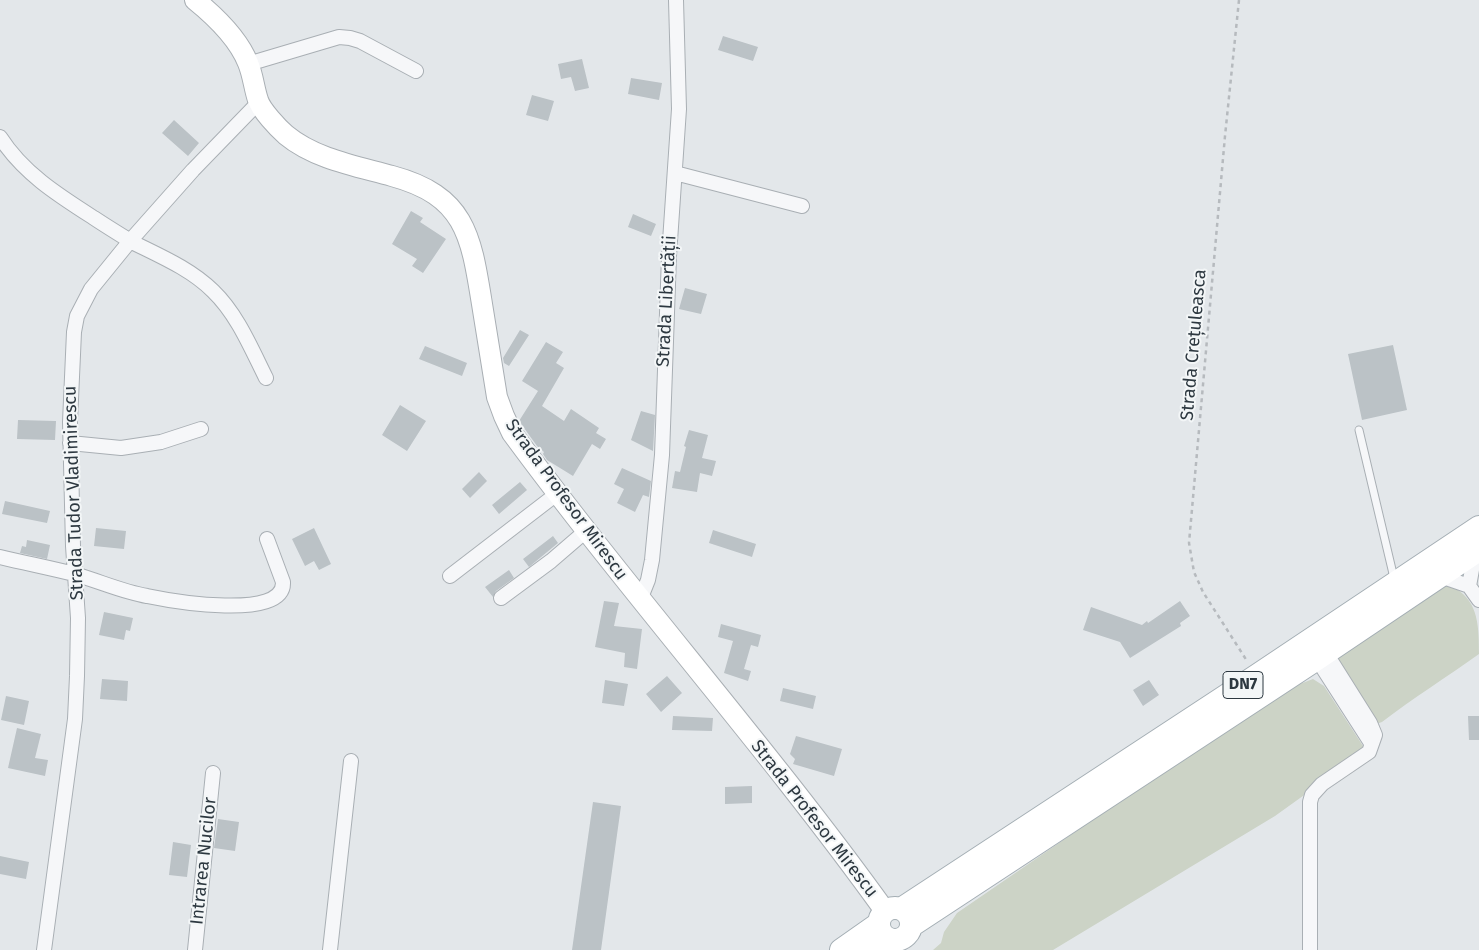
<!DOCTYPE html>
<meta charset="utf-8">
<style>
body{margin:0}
canvas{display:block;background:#e3e7ea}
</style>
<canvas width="1479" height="950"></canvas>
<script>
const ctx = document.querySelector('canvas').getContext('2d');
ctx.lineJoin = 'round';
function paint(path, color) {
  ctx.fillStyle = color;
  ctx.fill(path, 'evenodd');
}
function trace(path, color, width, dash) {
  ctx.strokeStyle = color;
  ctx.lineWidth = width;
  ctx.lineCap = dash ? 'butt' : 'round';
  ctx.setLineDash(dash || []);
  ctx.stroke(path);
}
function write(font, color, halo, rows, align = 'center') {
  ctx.font = font + ' "Fira Sans",sans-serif';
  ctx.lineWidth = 4;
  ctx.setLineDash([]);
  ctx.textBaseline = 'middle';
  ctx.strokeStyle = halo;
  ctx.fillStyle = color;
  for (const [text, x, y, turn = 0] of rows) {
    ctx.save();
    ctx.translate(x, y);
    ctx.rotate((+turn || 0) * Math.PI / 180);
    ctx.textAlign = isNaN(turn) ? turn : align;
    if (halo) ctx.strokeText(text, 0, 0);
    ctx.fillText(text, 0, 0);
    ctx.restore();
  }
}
paint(new Path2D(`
 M 1445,586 C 1450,586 1451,587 1456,589 C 1479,602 1479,629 1479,654 C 1447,677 1413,698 1382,722 L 1376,724 L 1337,659 Z
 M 1313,679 L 1324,686 L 1363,746 L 1363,751 L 1360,755 L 1275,816 L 1053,950 L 933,950 L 941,943 L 944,932 L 957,913 L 1177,762 L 1300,684 Z`), '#ccd3c6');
paint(new Path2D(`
 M 723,36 L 758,47 L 753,61 L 718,50 Z
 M 582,59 L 589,88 L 575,91 L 571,77 L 561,79 L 558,64 Z
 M 631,78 L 662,83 L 659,100 L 628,94 Z
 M 532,95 L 554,101 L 548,121 L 526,115 Z
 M 174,120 L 199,143 L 188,156 L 162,133 Z
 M 411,211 L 423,218 L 420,222 L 446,239 L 423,273 L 412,266 L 417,259 L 392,244 Z
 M 633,214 L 656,224 L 651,236 L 628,227 Z
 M 685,288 L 707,294 L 701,314 L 679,309 Z
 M 520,330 L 529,335 L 509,366 L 504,363 L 503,358 Z
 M 546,342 L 563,352 L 556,363 L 564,368 L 542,406 L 564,421 L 571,409 L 599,428 L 596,433 L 606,439 L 600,449 L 592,444 L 573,476 L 547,460 L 543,454 L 544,452 L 537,446 L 519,421 L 538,391 L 522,381 Z
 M 1393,345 L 1407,410 L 1362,420 L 1348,354 Z
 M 425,346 L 467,363 L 462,376 L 419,359 Z
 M 400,405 L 426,421 L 407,451 L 382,435 Z
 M 641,411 L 655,415 L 653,451 L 631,440 Z
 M 18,420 L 56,421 L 55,440 L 17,439 Z
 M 689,430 L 708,435 L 702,458 L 716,461 L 712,476 L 700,473 L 697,492 L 672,488 L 675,471 L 680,472 L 686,447 L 684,446 Z
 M 622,468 L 651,481 L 649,497 L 643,495 L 635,512 L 617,503 L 624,489 L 614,484 Z
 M 479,472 L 487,481 L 470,498 L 462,489 Z
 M 520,482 L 527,490 L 499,514 L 492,505 Z
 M 5,501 L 50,511 L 47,523 L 2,514 Z
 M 96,528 L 126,531 L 124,549 L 94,546 Z
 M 314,528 L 331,564 L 319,570 L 314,561 L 305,566 L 292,539 Z
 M 713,530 L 756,544 L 752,557 L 709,543 Z
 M 553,536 L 558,543 L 529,567 L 523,559 Z
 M 27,540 L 50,545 L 47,559 L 20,553 L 22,546 L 26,547 Z
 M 509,570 L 514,578 L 496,591 L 493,597 L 485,587 Z
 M 604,601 L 619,603 L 614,626 L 642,629 L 637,669 L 624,667 L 625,653 L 595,647 Z
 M 1180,601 L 1190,616 L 1180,623 L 1181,626 L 1130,658 L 1120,642 L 1083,630 L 1091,607 L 1142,625 L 1147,621 L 1148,623 Z
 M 104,612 L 133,618 L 130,631 L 126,630 L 124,640 L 99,635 Z
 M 721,624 L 761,635 L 758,647 L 751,645 L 744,669 L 751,671 L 748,681 L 724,673 L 733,641 L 718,637 Z
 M 667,676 L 682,693 L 661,712 L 646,694 Z
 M 102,679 L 128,681 L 127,701 L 100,699 Z
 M 605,680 L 628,684 L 624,706 L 602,703 Z
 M 1149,680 L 1159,695 L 1143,706 L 1133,690 Z
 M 783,688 L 816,696 L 813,709 L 780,701 Z
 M 6,696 L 29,701 L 24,725 L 1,720 Z
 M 673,716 L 713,718 L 712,731 L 672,730 Z
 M 1468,716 L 1479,716 L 1479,740 L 1469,740 Z
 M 17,728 L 41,734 L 35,758 L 48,760 L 45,776 L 8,768 Z
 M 796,736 L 842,749 L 834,776 L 793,764 L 795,759 L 790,754 Z
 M 752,786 L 752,803 L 725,804 L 725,787 Z
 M 593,802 L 621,806 L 601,950 L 572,950 Z
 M 218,819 L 239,822 L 235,851 L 214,848 Z
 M 173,842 L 191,845 L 187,877 L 169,875 Z
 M 0,856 L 29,862 L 26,879 L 0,874 Z`), '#bbc2c6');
const lane = new Path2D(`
 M 1359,430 L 1394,578`);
const street = new Path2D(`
 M 248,64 L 339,37 L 350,38 L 360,41 L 416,71
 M 0,137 C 23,173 58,195 94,218 C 106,226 119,234 132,242 C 160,256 191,269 213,291 C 237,314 251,348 266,378
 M 675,173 L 802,206
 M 70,443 L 121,448 L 161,442 L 201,429
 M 0,557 C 25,563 50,568 74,574 C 99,581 123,592 147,596 C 171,601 285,621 283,582 L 267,539
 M 450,576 L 558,493
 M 1440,576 L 1469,586 L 1475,553
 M 1469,586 L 1479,600
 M 501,598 L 551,561 L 587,530
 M 640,600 L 648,580 L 652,560 L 662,455 L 669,256 L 679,109 L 676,0
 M 1317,659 L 1371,743
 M 44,950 L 75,719 L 77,676 L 78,618 L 73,546 L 70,422 L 74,332 L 77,316 L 91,289 L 130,241 L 193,170 L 258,103
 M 195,950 L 213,773
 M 330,950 L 351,761
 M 1310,950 L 1310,802 L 1312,795 L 1322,784 L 1369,752 L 1375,735 L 1370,723 L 1326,653`);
const secondary = new Path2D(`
 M 195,0 C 216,17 238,38 248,63 C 253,75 254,88 258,100 C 261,110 278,128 286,135 C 315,159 356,166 392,176 C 466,196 471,236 482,304 C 487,335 492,366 497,397 L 504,416 L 512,433 C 632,596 767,747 885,911`);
const primary = new Path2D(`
 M879 924a16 16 0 1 1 32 0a16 16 0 1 1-32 0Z
 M 901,909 L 1256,676 L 1479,527
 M 911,926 L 1317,659 L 1479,550
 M 841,950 L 878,924
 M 871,950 L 888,939`);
trace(lane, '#a9afb4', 9);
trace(street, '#a9afb4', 16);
trace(secondary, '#a9afb4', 22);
trace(primary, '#a4aeb4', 24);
trace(new Path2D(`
 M 1239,0 L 1225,136 L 1189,543 L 1194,572 L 1203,592 L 1247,661`), '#b6babe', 2.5, [4, 4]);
trace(lane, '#f6f7f9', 7);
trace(street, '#f6f7f9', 14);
trace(secondary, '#fff', 20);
trace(primary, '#fff', 22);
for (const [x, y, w] of [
 [1243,685,40]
]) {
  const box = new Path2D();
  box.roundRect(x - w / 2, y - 13.5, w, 27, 4);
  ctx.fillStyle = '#f3f6f7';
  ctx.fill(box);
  trace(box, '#2d3840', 1);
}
write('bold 16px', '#2d3840', null, [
 ["DN7",1243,685]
]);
write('18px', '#2d3840', '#f3f6f7', [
 ["Strada Libertății",667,301,-87],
 ["Strada Crețuleasca",1194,345,-85],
 ["Strada Tudor Vladimirescu",74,493,-92],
 ["Strada Profesor Mirescu",566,500,54],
 ["Strada Profesor Mirescu",814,819,52],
 ["Intrarea Nucilor",204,861,-84]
]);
</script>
